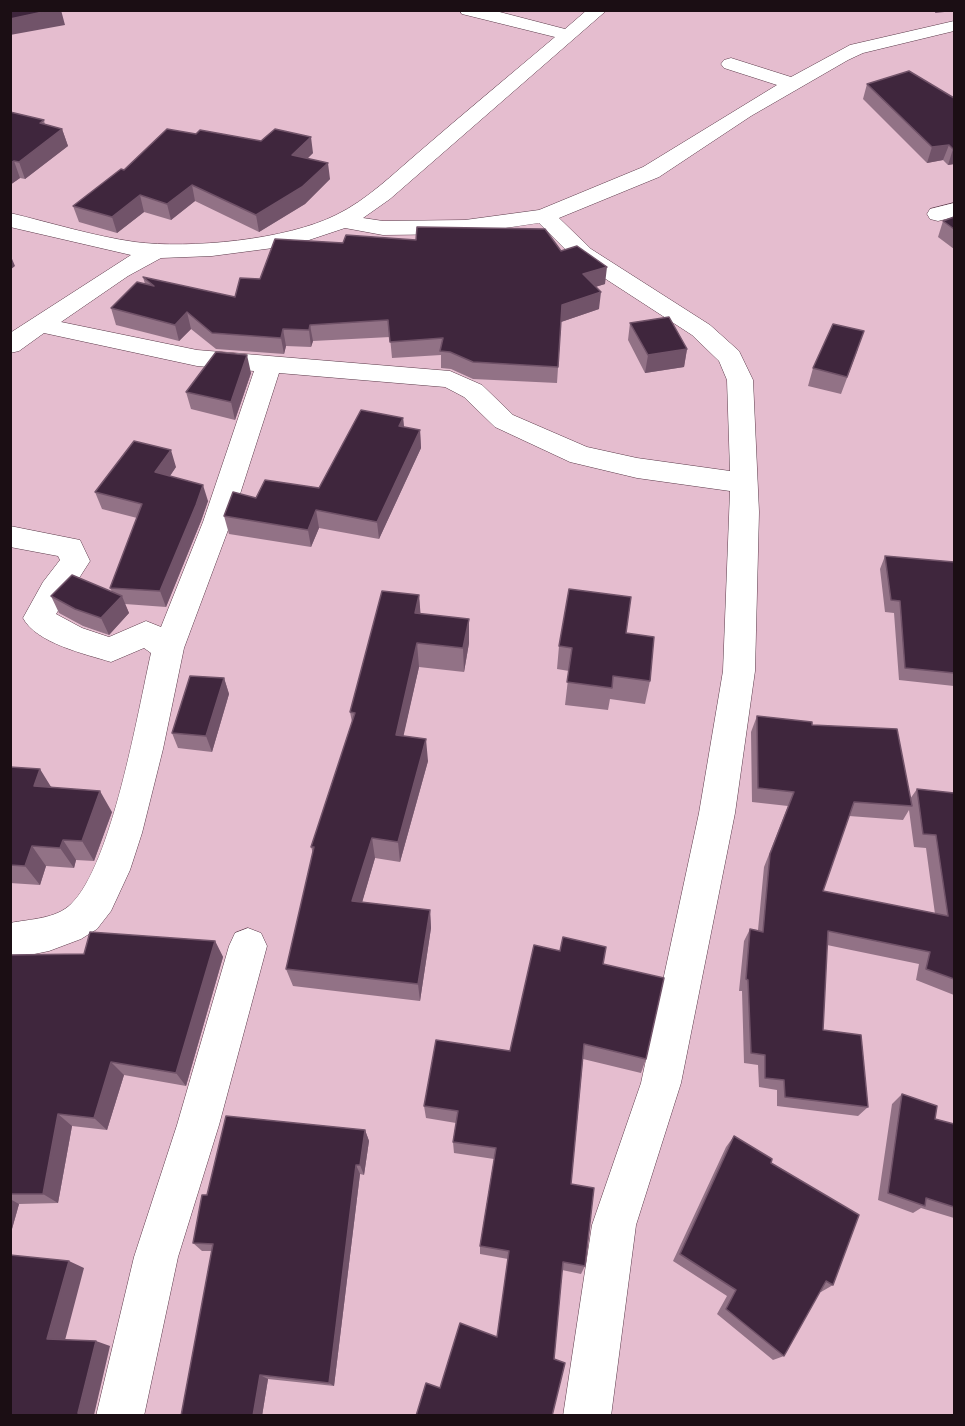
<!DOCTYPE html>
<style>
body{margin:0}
#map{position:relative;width:965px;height:1426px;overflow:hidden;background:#e5bdcf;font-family:Roboto,sans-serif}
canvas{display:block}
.frame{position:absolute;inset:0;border:12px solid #1b0e14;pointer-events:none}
</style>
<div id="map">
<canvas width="965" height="1426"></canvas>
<div class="frame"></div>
</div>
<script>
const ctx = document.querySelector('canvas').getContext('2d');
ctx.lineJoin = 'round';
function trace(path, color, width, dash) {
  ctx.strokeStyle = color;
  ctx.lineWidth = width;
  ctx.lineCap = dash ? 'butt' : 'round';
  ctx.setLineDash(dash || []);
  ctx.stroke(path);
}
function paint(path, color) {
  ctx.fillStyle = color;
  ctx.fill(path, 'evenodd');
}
const minor = new Path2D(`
 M 459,10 L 492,10 L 565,29 L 587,10 L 607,10 L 390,199 L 363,218 L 383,221 L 465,220 L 539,210 L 643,167 L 777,85 L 724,68 L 721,64 L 724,60 L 731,58 L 791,77 L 850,45 L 954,21 L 954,31 L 863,53 L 848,60 L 751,116 L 659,177 L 559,218 L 591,249 L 710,325 L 739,351 L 753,380 L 759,512 L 755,671 L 735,813 L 681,1083 L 636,1225 L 611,1416 L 563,1416 L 592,1225 L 641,1083 L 699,813 L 723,671 L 730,491 L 637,478 L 570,462 L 495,427 L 464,397 L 445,387 L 279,373 L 231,522 L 184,648 L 163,749 L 142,833 L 130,870 L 111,911 L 97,929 L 81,939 L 49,951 L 10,959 L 10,923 C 30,919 56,919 71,904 C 112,865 138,711 151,653 L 144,648 L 111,662 C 85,654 36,643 23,618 L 43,582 L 60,560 L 58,556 L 10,547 L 10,526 L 80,540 L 90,561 L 56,614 L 82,628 L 109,637 L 146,621 L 161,627 L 203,522 L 254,371 L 197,366 L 44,333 L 19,351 L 10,353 L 10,333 L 131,255 L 10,227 L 10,213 C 52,223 93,236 135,242 C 190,249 286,240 336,215 C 367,200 393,174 419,152 C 464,113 510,75 555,37 L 462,14 ZM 539,223 L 575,259 L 692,335 L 719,361 L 727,380 L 730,471 L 637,458 L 587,447 L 513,415 L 482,385 L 450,371 L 197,350 L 61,322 L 128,276 L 161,258 L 212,256 L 273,248 L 309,240 L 345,228 L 383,235 L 465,234 Z
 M 954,203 L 954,217 L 938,221 L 930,219 L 927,214 L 930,209 Z
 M 248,928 L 261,933 L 267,946 L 219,1125 L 178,1257 L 144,1416 L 96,1416 L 134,1257 L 177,1125 L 229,946 L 235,933 Z`);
trace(minor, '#5b3a4a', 1);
paint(minor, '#fff');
paint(new Path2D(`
 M 867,84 L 954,98 L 954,164 L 948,165 L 943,160 L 927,163 L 863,99 Z
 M 10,112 L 44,120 L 45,125 L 62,129 L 68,146 L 25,179 L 20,178 L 10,185 Z
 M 196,134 L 313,153 L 308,158 L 330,179 L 305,204 L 259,232 L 195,201 L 171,220 L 144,212 L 117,233 L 79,222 L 73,206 L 124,170 Z
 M 954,217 L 954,249 L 938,237 L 943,221 Z
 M 343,243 L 561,251 L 605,284 L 595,287 L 599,309 L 561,322 L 557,383 L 473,379 L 451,369 L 441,368 L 441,355 L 392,358 L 390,337 L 313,341 L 311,347 L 286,346 L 284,354 L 216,349 L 191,329 L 179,341 L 116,325 L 111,308 L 145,284 L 143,277 L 235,297 L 260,279 Z
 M 630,323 L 687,349 L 684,367 L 645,373 L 628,340 Z
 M 858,349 L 841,394 L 808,386 L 813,368 Z
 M 251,373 L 235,420 L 191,409 L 186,392 Z
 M 403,418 L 404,427 L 420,430 L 421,448 L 379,539 L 319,528 L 311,547 L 229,534 L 224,516 L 256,498 L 319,488 Z
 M 176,467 L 170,476 L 208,501 L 201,521 L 166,607 L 125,604 L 129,613 L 109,635 L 83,626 L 59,613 L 51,596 L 112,592 L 110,588 L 137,518 L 102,509 L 95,492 Z
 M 885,556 L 954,562 L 954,686 L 899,680 L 894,613 L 885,612 L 880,569 Z
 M 419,595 L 420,614 L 469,619 L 469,643 L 464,672 L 419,667 L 403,736 L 428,761 L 400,862 L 375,858 L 362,902 L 430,910 L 431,928 L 420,1001 L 293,986 L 286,969 L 313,853 L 311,847 L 352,722 L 350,712 Z
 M 626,633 L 650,681 L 645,704 L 610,699 L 608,710 L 565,705 L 569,671 L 557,669 L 559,646 Z
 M 224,678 L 229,694 L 212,752 L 178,748 L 172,733 Z
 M 757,716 L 812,725 L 910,799 L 917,789 L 954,793 L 954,995 L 916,980 L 919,964 L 827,945 L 823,1030 L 868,1107 L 858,1116 L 777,1106 L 777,1090 L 759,1087 L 758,1065 L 744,1063 L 742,991 L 739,991 L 744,941 L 750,929 L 758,930 L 764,867 L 788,806 L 752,802 L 751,732 ZM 909,810 L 914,847 L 926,848 L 935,914 L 823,891 L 849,816 L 903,820 Z
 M 10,767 L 52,787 L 112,812 L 94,861 L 76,860 L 74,868 L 46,866 L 40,885 L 10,883 Z
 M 215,941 L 223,957 L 186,1086 L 124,1075 L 107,1130 L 72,1126 L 58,1203 L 19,1204 L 10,1236 L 10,955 L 84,954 Z
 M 603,964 L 646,1059 L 641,1073 L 583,1059 L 571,1184 L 585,1266 L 581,1274 L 562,1270 L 554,1359 L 440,1388 L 497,1337 L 508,1259 L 480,1254 L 480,1246 L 494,1159 L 454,1153 L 453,1142 L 456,1123 L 426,1118 L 424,1106 L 510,1051 Z
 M 902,1094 L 935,1119 L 954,1124 L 954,1218 L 921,1208 L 913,1213 L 878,1200 L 892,1104 Z
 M 365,1130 L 369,1141 L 364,1175 L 360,1174 L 334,1386 L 268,1379 L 262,1416 L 212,1251 L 202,1251 L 193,1243 L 207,1195 Z
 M 734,1136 L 771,1163 L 833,1285 L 821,1292 L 820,1291 L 784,1356 L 773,1360 L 717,1314 L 727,1296 L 673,1261 L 726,1147 Z`), '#927286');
paint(new Path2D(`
 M 52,10 L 61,10 L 65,25 L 10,35 L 10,19 Z
 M 936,10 L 954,10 L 954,11 L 935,13 Z
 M 62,129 L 68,146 L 25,179 L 19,162 Z
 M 311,137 L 313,153 L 294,171 L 292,155 Z
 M 949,145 L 943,160 L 927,163 L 932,147 Z
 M 953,149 L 954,149 L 954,164 L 948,165 Z
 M 14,161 L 20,178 L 10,185 L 10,163 Z
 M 328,163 L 330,179 L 305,204 L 259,232 L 256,215 Z
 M 192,185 L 195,201 L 171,220 L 167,204 Z
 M 140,195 L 144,212 L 117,233 L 112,217 Z
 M 10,254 L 15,266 L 10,270 Z
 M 607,267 L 605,284 L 582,291 L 583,274 Z
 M 601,292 L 599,309 L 561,322 L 562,305 Z
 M 187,312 L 191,329 L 179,341 L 175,325 Z
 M 310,325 L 313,341 L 311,347 L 309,330 Z
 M 283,329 L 286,346 L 284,354 L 281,338 Z
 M 687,349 L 684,367 L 645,373 L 648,355 Z
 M 247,355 L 251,373 L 235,420 L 231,402 Z
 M 403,418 L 405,436 L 399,426 Z
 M 420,430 L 421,448 L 379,539 L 377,522 Z
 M 171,450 L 176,467 L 161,489 L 155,472 Z
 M 203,485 L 208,501 L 201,521 L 166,607 L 160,591 Z
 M 316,510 L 319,528 L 311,547 L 308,530 Z
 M 419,595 L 421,619 L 415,613 Z
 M 122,596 L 129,613 L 109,635 L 101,618 Z
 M 469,619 L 469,643 L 464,672 L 463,648 Z
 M 417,643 L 419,667 L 399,756 L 396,735 Z
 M 224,678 L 229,694 L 212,752 L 206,736 Z
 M 426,739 L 428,761 L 400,862 L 398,842 Z
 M 40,769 L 53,790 L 34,786 Z
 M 100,791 L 112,812 L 94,861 L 82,841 Z
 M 372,838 L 375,858 L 357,920 L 352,901 Z
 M 63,840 L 76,860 L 74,868 L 60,848 Z
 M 32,846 L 46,866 L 40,885 L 25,866 Z
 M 430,910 L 431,928 L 420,1001 L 418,984 Z
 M 215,941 L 223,957 L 186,1086 L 176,1073 Z
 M 111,1062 L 124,1075 L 107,1130 L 94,1118 Z
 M 58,1114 L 72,1126 L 58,1203 L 43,1194 Z
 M 365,1130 L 369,1141 L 364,1175 L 360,1165 Z
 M 356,1165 L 360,1174 L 334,1386 L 329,1383 Z
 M 10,1199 L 19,1204 L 10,1236 Z
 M 69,1261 L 84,1268 L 64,1344 L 47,1339 Z
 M 96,1341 L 110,1346 L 94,1415 L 80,1416 L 78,1413 Z
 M 260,1375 L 268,1379 L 262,1416 L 253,1416 Z`), '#715369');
const building = new Path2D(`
 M 10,10 L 52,10 L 10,19 Z
 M 909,71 L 954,98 L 954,149 L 953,149 L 949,145 L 932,147 L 867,84 Z
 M 10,112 L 44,120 L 40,123 L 62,129 L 19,162 L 14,161 L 10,163 Z
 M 167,129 L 196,134 L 200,130 L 261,141 L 275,129 L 311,137 L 292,155 L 328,163 L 302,187 L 256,215 L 192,185 L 167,204 L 140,195 L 112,217 L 73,206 L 121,169 L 124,170 Z
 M 954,217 L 954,229 L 943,221 Z
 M 417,227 L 545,229 L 561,251 L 577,246 L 607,267 L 583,274 L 601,292 L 562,305 L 558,367 L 473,362 L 450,352 L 440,351 L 443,338 L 390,342 L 388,320 L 310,325 L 309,330 L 283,329 L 281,338 L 212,333 L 187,312 L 175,325 L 111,308 L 137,282 L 154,286 L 143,277 L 235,297 L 240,278 L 260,279 L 275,239 L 343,243 L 346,235 L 416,240 Z
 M 669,317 L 687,349 L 648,355 L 630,323 Z
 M 833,324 L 864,331 L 847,377 L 813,368 Z
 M 216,352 L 247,355 L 231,402 L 186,392 Z
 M 361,410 L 403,418 L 399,426 L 420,430 L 377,522 L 316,510 L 308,530 L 224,516 L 233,492 L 256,498 L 265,480 L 319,488 Z
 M 134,441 L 171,450 L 155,472 L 203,485 L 196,505 L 160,591 L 110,588 L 142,504 L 95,492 Z
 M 885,556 L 954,562 L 954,673 L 905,668 L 900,601 L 891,600 Z
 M 72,575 L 122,596 L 101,618 L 75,609 L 51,596 Z
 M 569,589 L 631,597 L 626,633 L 654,637 L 650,681 L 613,676 L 612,688 L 567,682 L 572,648 L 559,646 Z
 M 382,591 L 419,595 L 415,613 L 469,619 L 463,648 L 417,643 L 396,735 L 426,739 L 398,842 L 372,838 L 352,901 L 430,910 L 418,984 L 286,969 L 314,847 L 311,847 L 355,713 L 350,712 Z
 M 190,676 L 224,678 L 206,736 L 172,733 Z
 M 757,716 L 812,722 L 812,725 L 897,729 L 912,806 L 854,802 L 823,891 L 948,916 L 936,835 L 923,834 L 917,789 L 954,793 L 954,979 L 926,969 L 930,952 L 828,931 L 823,1030 L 861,1035 L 868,1107 L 785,1097 L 784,1080 L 765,1078 L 765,1055 L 751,1053 L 748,980 L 746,979 L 750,929 L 763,932 L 770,854 L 794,792 L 758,788 Z
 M 10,767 L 40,769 L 34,786 L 100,791 L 82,841 L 63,840 L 60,848 L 32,846 L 25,866 L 10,865 Z
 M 90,932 L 215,941 L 176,1073 L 111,1062 L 94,1118 L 58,1114 L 43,1194 L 10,1194 L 10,955 L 84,954 Z
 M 563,937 L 606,947 L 603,964 L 664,978 L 646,1059 L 584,1044 L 571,1184 L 594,1188 L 585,1266 L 563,1262 L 554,1359 L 565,1363 L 552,1416 L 416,1416 L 426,1383 L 440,1388 L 460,1323 L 497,1337 L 509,1251 L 480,1246 L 496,1148 L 453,1142 L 458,1111 L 424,1106 L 436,1040 L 510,1051 L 534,945 L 560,951 Z
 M 902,1094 L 937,1106 L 935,1119 L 954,1124 L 954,1207 L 926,1198 L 925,1206 L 888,1193 Z
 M 226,1116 L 365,1130 L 360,1165 L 356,1165 L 329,1383 L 260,1375 L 253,1416 L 181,1416 L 213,1244 L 193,1243 L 202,1195 L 207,1195 Z
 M 734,1136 L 772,1159 L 771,1163 L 859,1215 L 833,1285 L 826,1281 L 784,1356 L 726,1309 L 736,1290 L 680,1254 Z
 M 10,1255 L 69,1261 L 47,1339 L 96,1341 L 78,1413 L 80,1416 L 10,1416 Z`);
paint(building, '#3f263d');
trace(building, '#715369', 1.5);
</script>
